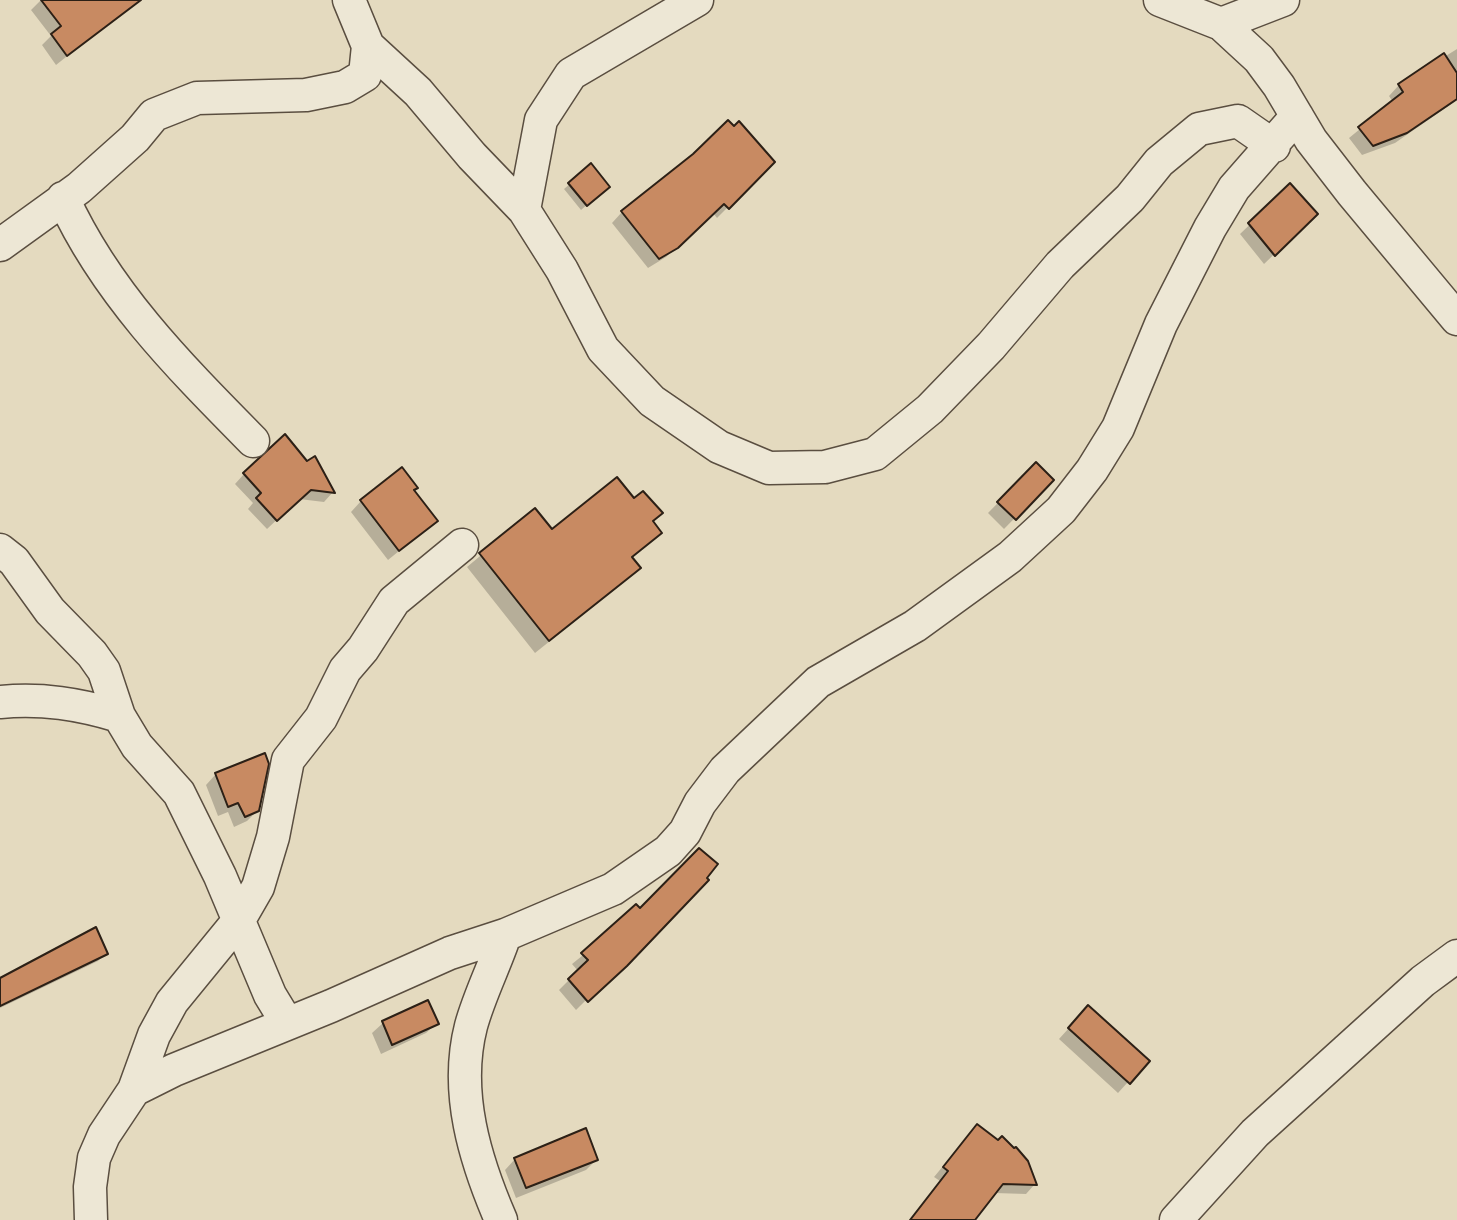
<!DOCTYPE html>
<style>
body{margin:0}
canvas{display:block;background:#e4dabf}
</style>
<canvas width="1457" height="1220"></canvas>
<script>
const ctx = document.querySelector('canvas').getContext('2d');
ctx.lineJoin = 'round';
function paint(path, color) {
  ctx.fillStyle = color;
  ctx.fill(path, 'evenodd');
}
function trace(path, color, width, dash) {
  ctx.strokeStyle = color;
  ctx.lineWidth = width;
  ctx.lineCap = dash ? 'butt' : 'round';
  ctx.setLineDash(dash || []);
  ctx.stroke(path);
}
paint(new Path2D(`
 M 41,0 L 110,0 L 120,14 L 56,65 L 42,45 L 51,36 L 31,10 Z
 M 1457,49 L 1457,100 L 1395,143 L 1362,155 L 1349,138 L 1393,102 L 1389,96 L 1399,85 Z
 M 773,162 L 717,218 L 713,213 L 666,257 L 648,268 L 612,223 L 622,212 Z
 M 591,166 L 603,191 L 581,210 L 564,189 Z
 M 1290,186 L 1316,214 L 1264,264 L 1240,234 Z
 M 1036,464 L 1052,480 L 1004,529 L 988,513 Z
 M 244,474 L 333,492 L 324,502 L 299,499 L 267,529 L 248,509 L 253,503 L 235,484 Z
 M 361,501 L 436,521 L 388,560 L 351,512 Z
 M 535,510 L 552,532 L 651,522 L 660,533 L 631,559 L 638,568 L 625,581 L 535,653 L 467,567 Z
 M 216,774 L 258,810 L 247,821 L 234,827 L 228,812 L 218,816 L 206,785 Z
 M 705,878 L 707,880 L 576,1010 L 559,990 L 578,971 L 572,964 L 639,910 Z
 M 106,953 L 98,961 L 0,1008 L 0,980 Z
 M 427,1002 L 437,1023 L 426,1033 L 381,1054 L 372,1033 L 383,1023 Z
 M 1078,1018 L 1128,1082 L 1118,1093 L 1059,1039 Z
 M 968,1136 L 1035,1184 L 1026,1194 L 994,1193 L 972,1220 L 910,1220 L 940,1181 L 934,1177 Z
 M 515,1159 L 596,1160 L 586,1170 L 516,1198 L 505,1170 Z`), '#0003');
const building = new Path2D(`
 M 41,0 L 141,0 L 67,56 L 51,34 L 61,26 Z
 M 1444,53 L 1457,73 L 1457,99 L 1407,133 L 1373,146 L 1358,127 L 1403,92 L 1398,84 Z
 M 728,120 L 734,126 L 739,121 L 775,162 L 729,209 L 724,204 L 678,248 L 659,259 L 621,211 L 693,154 Z
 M 591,163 L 610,187 L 587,206 L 568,183 Z
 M 1290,183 L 1318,214 L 1275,256 L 1248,223 Z
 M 285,434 L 307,461 L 315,456 L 335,493 L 311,490 L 277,521 L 256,498 L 261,493 L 243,473 Z
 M 1036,462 L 1054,480 L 1016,520 L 997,502 Z
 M 402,467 L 418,488 L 414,490 L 438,521 L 399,551 L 360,500 Z
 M 617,477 L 634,498 L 643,491 L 663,513 L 653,521 L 662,533 L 632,557 L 641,568 L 549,641 L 479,553 L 535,508 L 552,529 Z
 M 265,753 L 269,764 L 259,811 L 245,817 L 238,803 L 228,807 L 215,773 Z
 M 699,848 L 718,864 L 707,878 L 709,880 L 627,966 L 588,1002 L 568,979 L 588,960 L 581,953 L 636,904 L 640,908 Z
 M 96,927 L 108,954 L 0,1006 L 0,978 Z
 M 428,1000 L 439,1024 L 392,1045 L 382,1021 Z
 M 1088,1005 L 1150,1061 L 1130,1084 L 1068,1028 Z
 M 977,1124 L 998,1140 L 1002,1136 L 1014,1148 L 1016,1147 L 1028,1161 L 1037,1185 L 1003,1184 L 975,1220 L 910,1220 L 948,1171 L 943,1167 Z
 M 586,1128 L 598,1160 L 526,1188 L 514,1158 Z`);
paint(building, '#c88a62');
trace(building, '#2c2016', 2);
const street = new Path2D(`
 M 1160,0 L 1221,24 L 1259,59 L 1279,86 L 1311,140 L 1352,193 L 1457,319
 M 1221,24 L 1283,0
 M 368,46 L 418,92 L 472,156 L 524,210 L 562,270 L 603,349 L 652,401 L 719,447 L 769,468 L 825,467 L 875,454 L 930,409 L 991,346 L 1060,265 L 1130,198 L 1159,162 L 1199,129 L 1238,121 L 1274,146
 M 63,198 C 106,293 181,368 253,441
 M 524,210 L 541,120 L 571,74 L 697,0
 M 0,245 L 79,188 L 135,138 L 154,115 L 197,98 L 306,95 L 345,87 L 365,75 L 368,46 L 349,0
 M 0,550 L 14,561 L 50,611 L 92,654 L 104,671 L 119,716 L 137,746 L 179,793 L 220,876 L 270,995 L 287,1023
 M 0,702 C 42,698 79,704 119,716
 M 134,1090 L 154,1035 L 172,1002 L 239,920 L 258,887 L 273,837 L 288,760 L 321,718 L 345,670 L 363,649 L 394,601 L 462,545
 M 91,1220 L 90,1187 L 94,1158 L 104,1135 L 134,1090 L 174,1070 L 331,1006 L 450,953 L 505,935 L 613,889 L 668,851 L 685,832 L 700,803 L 725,770 L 818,682 L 915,626 L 1010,557 L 1061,510 L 1092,470 L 1118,428 L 1161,324 L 1210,228 L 1234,188 L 1297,116
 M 501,1220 C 475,1160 454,1092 471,1026 C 479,996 495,965 505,935
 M 1176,1220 L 1255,1133 L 1423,981 L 1457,956`);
trace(street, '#5a4e40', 35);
trace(street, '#ede7d5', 32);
</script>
